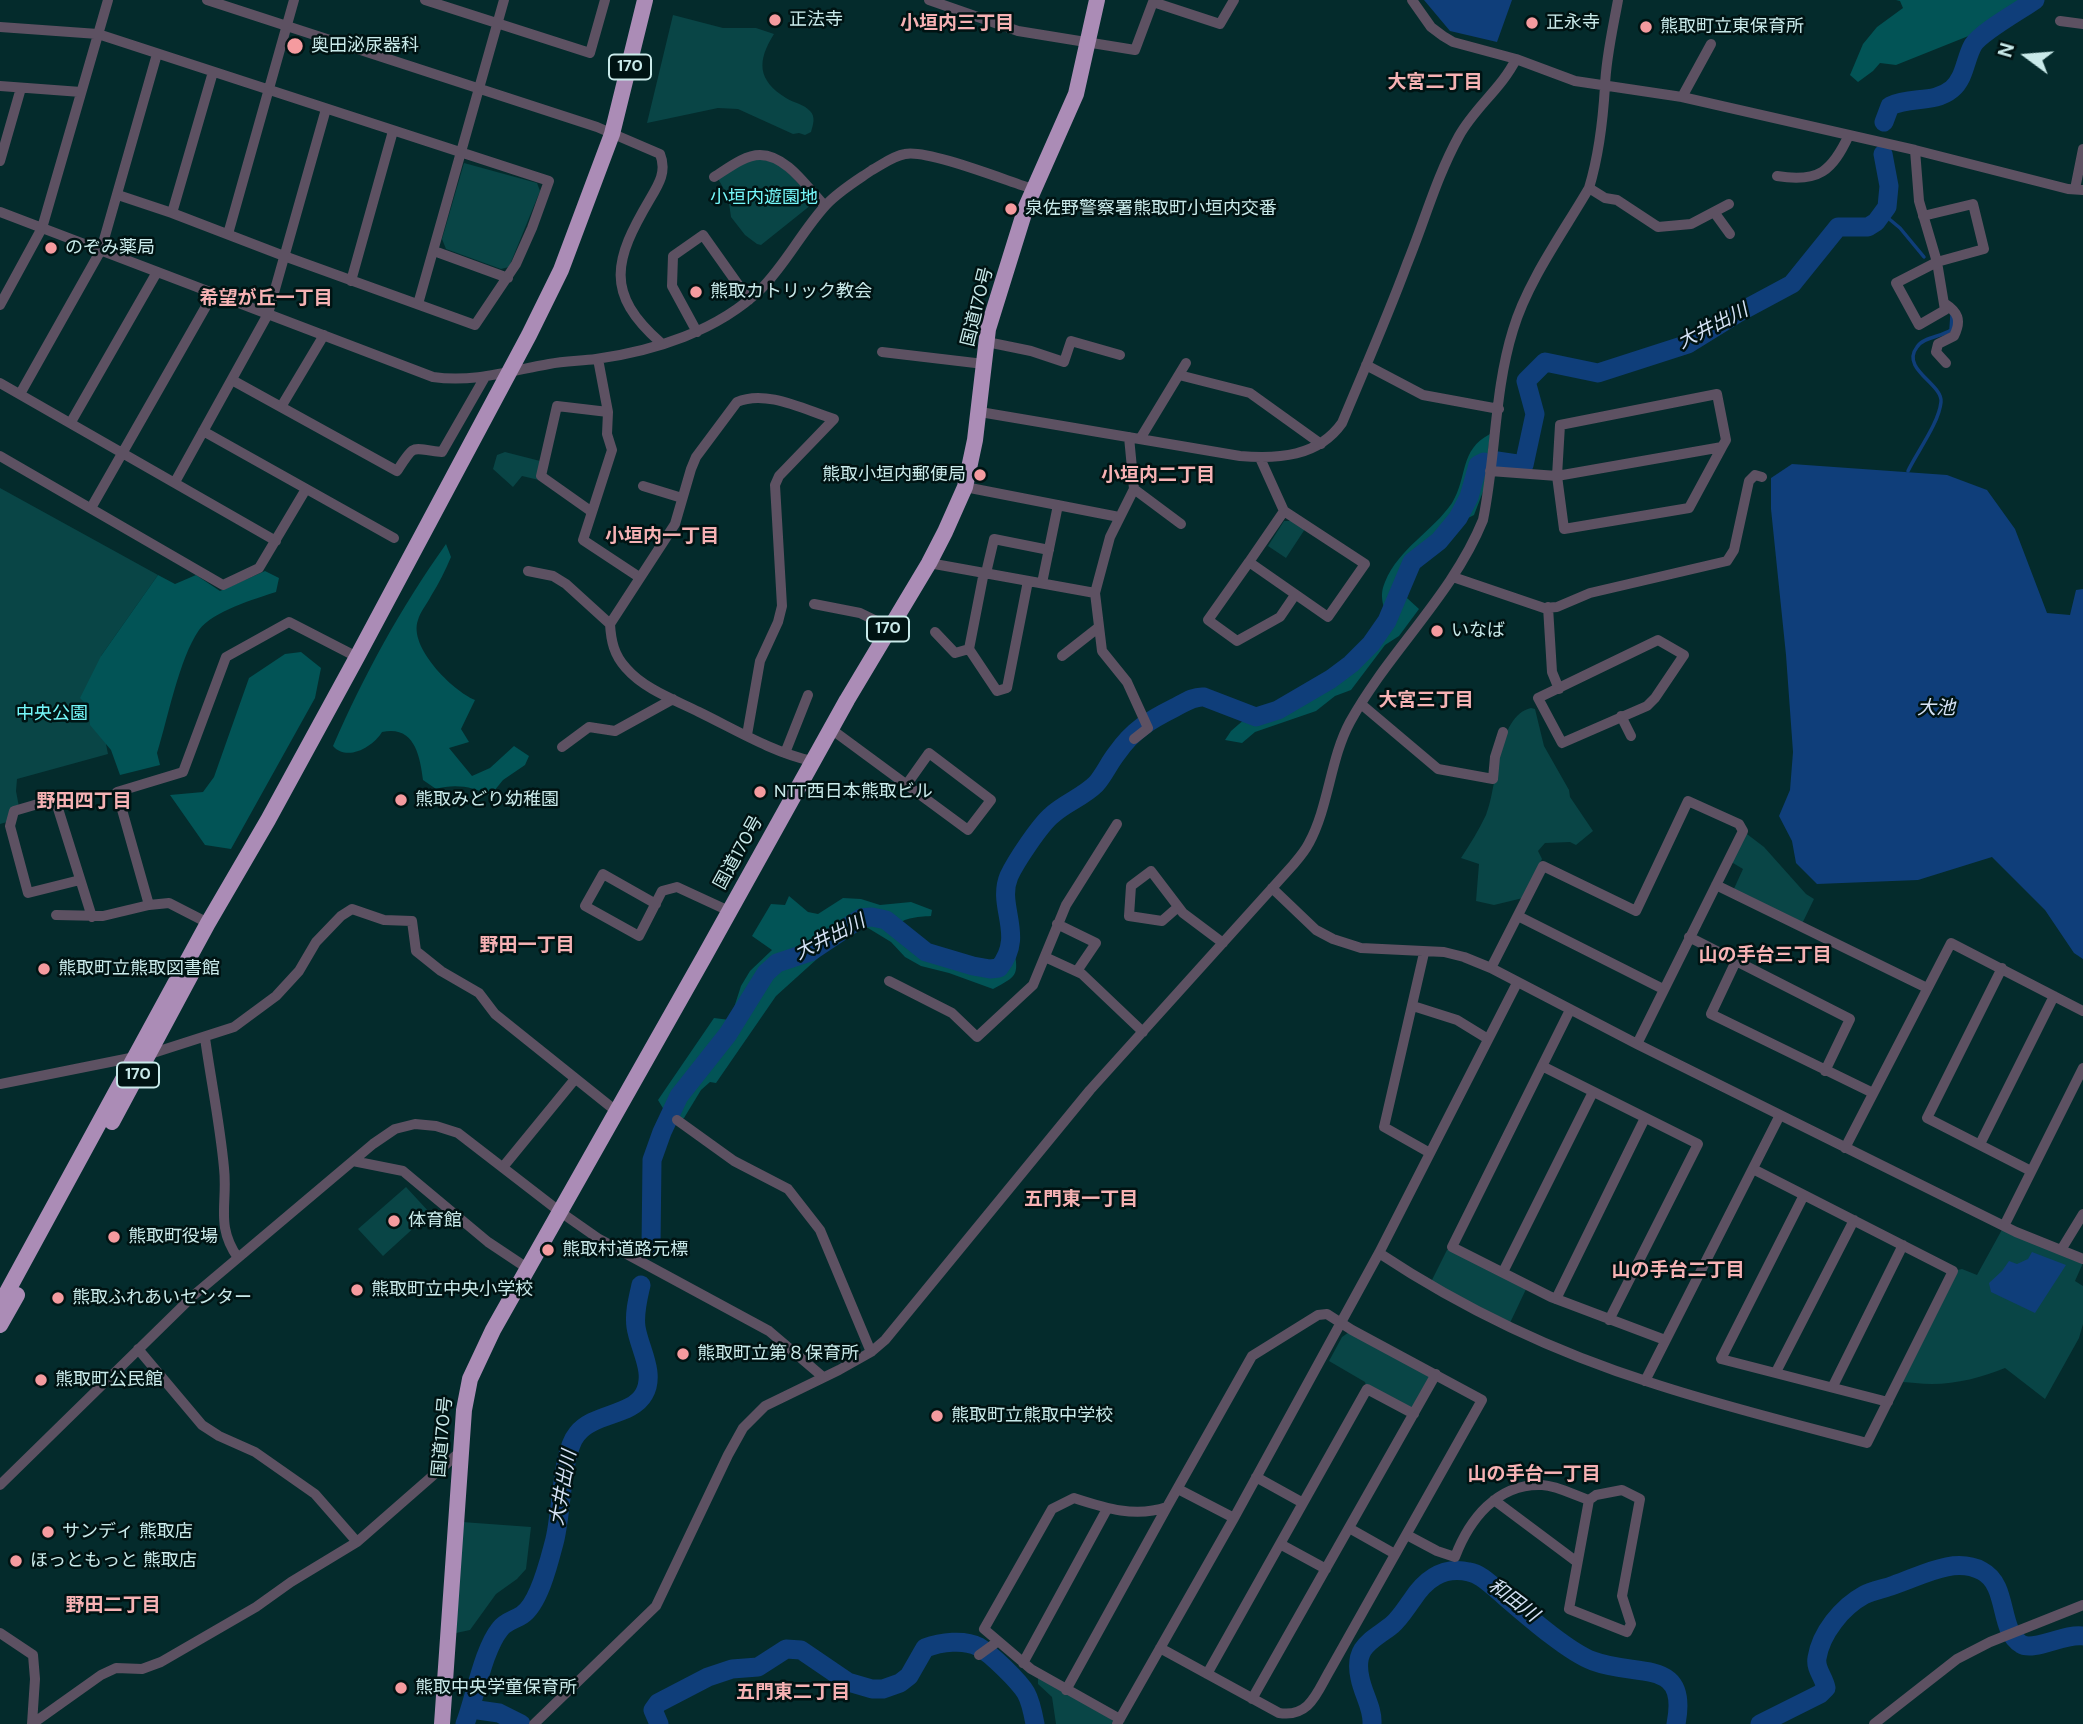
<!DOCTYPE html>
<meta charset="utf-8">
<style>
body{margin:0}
#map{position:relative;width:2083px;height:1724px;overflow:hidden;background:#042b2c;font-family:"DM Sans",sans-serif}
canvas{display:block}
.north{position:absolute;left:1992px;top:21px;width:70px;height:70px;-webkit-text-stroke:5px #001313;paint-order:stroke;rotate:286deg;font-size:19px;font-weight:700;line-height:28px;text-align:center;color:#c9eaea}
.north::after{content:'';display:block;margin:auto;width:24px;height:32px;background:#c9eaea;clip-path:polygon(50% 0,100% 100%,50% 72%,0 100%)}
</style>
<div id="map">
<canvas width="2083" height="1724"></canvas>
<div class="north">N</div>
</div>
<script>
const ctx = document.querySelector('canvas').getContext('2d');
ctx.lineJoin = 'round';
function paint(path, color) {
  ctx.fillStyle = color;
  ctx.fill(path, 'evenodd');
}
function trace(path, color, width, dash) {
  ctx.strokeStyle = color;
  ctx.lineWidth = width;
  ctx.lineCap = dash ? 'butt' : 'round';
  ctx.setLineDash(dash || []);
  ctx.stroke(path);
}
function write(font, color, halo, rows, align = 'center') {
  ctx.font = font + ' "DM Sans","Noto Sans JP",sans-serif';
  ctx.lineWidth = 5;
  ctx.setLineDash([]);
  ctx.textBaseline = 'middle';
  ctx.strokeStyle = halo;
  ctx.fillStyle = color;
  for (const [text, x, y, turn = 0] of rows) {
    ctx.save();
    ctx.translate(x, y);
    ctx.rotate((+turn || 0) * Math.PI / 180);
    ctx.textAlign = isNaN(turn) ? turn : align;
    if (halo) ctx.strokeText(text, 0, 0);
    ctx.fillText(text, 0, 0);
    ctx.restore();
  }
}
paint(new Path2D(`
 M 673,15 L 723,28 L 756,28 L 774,34 C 757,61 757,80 786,98 C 794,103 804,104 810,111 C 816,117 813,125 811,132 L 805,135 L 799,133 L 793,134 L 738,109 L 718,108 L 647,123 Z
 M 757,159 L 777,162 L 816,201 L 761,245 L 757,244 L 745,235 L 731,217 L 728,196 L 717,177 L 747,162 Z
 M 464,163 L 537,183 L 540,191 L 509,267 L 501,269 L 446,249 L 442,239 Z
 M 505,452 L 544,462 L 539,480 L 522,476 L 513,487 L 493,469 L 497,455 Z
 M 0,488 L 158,575 L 101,656 L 109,732 L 106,744 L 108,754 L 17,779 L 16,791 L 19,807 L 7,822 L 0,824 Z
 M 1284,521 L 1292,521 L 1305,529 L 1286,558 L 1268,546 Z
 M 1531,708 L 1535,709 L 1544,746 L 1569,790 L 1570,797 L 1593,831 L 1576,845 L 1570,842 L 1545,843 L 1538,851 L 1542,859 L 1523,898 L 1494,905 L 1476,901 L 1479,864 L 1461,858 C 1470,844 1479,830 1486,815 C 1498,787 1496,716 1531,708 Z
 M 1743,831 L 1764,847 L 1806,894 L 1814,899 L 1800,928 L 1732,893 L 1743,869 L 1728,860 Z
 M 406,1187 L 430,1213 L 383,1256 L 358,1229 Z
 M 2004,1226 L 2083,1263 L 2075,1281 L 2083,1286 L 2083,1324 L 2079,1338 L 2045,1399 L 2005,1368 C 1983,1377 1957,1384 1932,1384 C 1921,1384 1909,1382 1898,1382 L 1953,1271 L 1962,1269 L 1977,1275 Z
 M 1452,1247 L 1528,1285 L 1509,1325 L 1430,1284 L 1447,1250 Z
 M 1352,1330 L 1436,1374 L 1414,1414 L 1367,1389 L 1365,1382 L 1329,1361 L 1342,1337 Z
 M 462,1522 L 531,1527 L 526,1569 L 517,1579 L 496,1594 L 470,1630 L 456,1633 Z
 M 1038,1673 L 1097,1708 L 1117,1724 L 1056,1724 L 1052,1697 L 1038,1684 Z`), '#094546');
paint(new Path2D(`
 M 1896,0 L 2024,0 L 1971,35 L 1896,65 L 1880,63 L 1873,71 L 1858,82 L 1850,75 L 1863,44 L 1877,27 L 1903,8 L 1900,1 Z
 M 1490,434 L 1484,489 L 1474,515 L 1466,519 L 1454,537 L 1413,568 L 1414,575 L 1407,598 L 1419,609 L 1399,636 L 1385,645 L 1351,690 L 1335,696 L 1316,711 L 1255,732 L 1242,743 L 1225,740 L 1231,731 L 1246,718 C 1294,720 1362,661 1388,624 C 1385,607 1378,598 1385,582 C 1399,548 1432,532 1452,503 C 1468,477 1459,450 1490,434 Z
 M 446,544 L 451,557 C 445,571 439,583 431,596 C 427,604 420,612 418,620 C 408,647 453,691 475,700 L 461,729 L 469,742 L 449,748 L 472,776 L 490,768 L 514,746 L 529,756 L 525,765 L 503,780 L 490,796 C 473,786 454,784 436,789 L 423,780 C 420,755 414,725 382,732 C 373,747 347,762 333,746 C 365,673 400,609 446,544 Z
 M 265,571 L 279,578 L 276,592 C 255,599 213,611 199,630 C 179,659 168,718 157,753 L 160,765 L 120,775 L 111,750 L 90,725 L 90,708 L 80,698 L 101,656 L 158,575 L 175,584 L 196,575 L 220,591 Z
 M 301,652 L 321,668 L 315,698 L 231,849 L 205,845 L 170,795 L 203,792 L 214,777 L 249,678 L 285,654 Z
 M 789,896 L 808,912 L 818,914 L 843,898 L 861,899 L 880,905 L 911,902 L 932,910 L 931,916 C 918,917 900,917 894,930 L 933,958 L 992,972 C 1005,969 1008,961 1012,948 L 1014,949 C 1019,976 1017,976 993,989 L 949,973 L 921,966 L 905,957 L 891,942 L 868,928 L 855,928 L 838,940 L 776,996 L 716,1083 L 710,1082 L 701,1090 L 684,1118 L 677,1120 L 664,1110 L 658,1100 L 714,1018 L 730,1020 L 741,986 L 750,971 L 772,950 L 752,936 L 771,904 L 785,905 Z`), '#025456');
paint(new Path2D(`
 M 1424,0 L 1512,0 L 1497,42 L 1450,31 Z
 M 1792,464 L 1947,475 L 1987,490 L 2015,529 L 2047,613 L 2070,615 L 2076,590 L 2083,589 L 2083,959 L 2074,953 L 2045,910 L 1992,857 L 1918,880 L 1817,884 L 1796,863 L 1792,841 L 1779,816 L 1790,790 L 1793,752 L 1786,655 L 1771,509 L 1771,478 Z
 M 2032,1252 L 2066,1265 L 2035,1313 L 1991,1292 L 1989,1283 L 2002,1271 L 2009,1261 L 2017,1264 L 2028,1259 Z`), '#0f3e7a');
trace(new Path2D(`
 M 1882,213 L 1900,228 L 1924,257
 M 1908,471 C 1917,452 1939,423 1941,402 C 1943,384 1900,369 1917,347 C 1923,337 1941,337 1951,330 L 1952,315`), '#0f3e7a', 3.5);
trace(new Path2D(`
 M 1884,122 L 1890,106 C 1911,96 1934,104 1952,89 C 1965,78 1965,59 1973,45 C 1981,32 2021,10 2035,0
 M 1497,461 L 1524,465 L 1535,414 L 1526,381 L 1545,362 L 1598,373 L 1688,344 L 1738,313 L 1792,284 L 1838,227 L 1868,227 L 1876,222 L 1887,207 L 1889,186 L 1883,154
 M 651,1246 L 652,1160 L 662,1132 L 679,1096 L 728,1034 L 766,973 L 777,963 L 810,952 L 861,918 L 872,917 L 886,920 L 926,952 L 973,966 L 990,969 L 999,968 C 1026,935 996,907 1009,876 C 1016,861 1040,825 1052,815 C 1065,803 1083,797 1096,784 C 1104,775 1109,763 1117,753 C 1133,730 1150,720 1174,708 C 1184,703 1193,696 1204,697 L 1256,717 L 1278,710 L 1331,679 L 1351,664 L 1371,644 L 1387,621 L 1412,562 L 1439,541 L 1458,518 L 1469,497 L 1478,465 L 1484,462
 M 471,1709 L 499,1713 L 521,1724
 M 465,1724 C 475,1698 483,1650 500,1629 C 506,1621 515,1620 522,1615 C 539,1604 549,1562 554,1543 C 562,1515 561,1453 577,1434 C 593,1413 632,1416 644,1394 C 656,1373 639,1348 636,1327 C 634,1313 638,1298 641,1285
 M 659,1724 L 653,1710 L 658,1703 L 708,1677 L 732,1669 L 758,1667 L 786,1649 L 801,1650 L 848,1682 L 872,1689 L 883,1689 L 900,1683 L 909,1676 L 925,1648 C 941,1642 964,1639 979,1647 C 991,1654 1019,1681 1026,1693 C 1031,1702 1033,1713 1035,1724
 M 1372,1724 C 1373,1708 1363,1694 1360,1678 C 1353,1646 1372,1641 1392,1625 C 1400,1618 1406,1608 1412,1600 C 1425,1580 1442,1566 1469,1572 C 1482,1574 1493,1587 1503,1595 C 1524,1613 1568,1652 1593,1661 C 1638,1678 1689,1657 1676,1724
 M 1760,1724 L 1820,1694 L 1826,1688 C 1824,1677 1815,1669 1817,1658 C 1821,1633 1842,1607 1864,1595 C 1873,1590 1884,1589 1894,1585 C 1921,1576 1954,1556 1982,1571 C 2009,1585 1998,1630 2021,1644 C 2033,1652 2065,1633 2083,1636`), '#0f3e7a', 19);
trace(new Path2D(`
 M 207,0 L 597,127 L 660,154 C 667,171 659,184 650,199 C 614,260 604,293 661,343
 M 425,0 L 590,53 L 605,0
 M 929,0 L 1018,31 L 1135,50 L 1153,2 L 1220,24 L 1234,0
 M 1412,0 L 1431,27 L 1443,36 L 1453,42 L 1516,59 L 1575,81 L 1682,97 L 1915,150 L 2068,189 L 2083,190
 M 2060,21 L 2083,24
 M 0,27 L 98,34 L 549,181 L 532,228 L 516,264 L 475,325 L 284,256 L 172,213 L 118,195
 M 0,86 L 81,92
 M 1682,97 L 1711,44
 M 1915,150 L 1919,201 L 1937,262 L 1945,310 L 1919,325 L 1896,283 L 1937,262 L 1984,249 L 1973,204 L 1923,216
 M 0,161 L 21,88
 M 1777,176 C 1819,183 1832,171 1849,135
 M 714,177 C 727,169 744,155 760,155 C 787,155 808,189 825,206
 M 1589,188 L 1605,198 L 1617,200 L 1658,227 L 1691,224 L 1729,204
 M 2075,189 L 2083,149
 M 0,212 L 433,377 C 473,383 510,371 549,364 C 564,361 581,361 596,359 C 654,351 718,331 761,289 C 786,264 802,231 826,205 C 839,191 856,181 872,170 C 883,164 893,156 905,154 C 927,149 1007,181 1033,189
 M 1714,212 L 1730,234
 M 172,213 L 213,72
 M 228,234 L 294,0
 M 434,251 L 508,278
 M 351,281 L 393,131
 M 1944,303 C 1958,312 1962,320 1954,336 L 1938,344 L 1936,352 L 1946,363
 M 418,304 L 504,0
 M 0,305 L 42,228 L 108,0
 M 697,332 L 672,286 L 673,256 L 703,235 L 749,300
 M 987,342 L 1031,351 L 1064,362 L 1071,341 L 1120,355
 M 882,352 L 984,364
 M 598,359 L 608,412 L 607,434 L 612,450 L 583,540 L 639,577
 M 1366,365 L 1423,395 L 1499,409
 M 1179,375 L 1250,393 L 1321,444
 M 232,380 L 397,471 C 416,442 410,449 442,452 L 485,377
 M 0,383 L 276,541
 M 20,394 L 101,250 L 157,54
 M 1717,394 L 1726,440 L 1722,447 L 1557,476 L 1560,425 Z
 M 281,407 L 324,335
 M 980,412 L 1240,456 C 1278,459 1318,457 1342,423 C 1364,370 1387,318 1407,264 C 1425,220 1436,178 1459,136 C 1475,107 1502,88 1516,59
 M 71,422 L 157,272
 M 203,431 L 394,538
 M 1129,437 L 1134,489 L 1110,537 L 1095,593 L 1102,651 L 1127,682 L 1148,728 L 1134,739
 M 1140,439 L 1186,363
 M 0,456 L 223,585 L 259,568 L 306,489
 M 1260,458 L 1284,511 L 1365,564 L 1328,617 L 1249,562 L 1284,511
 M 1490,471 L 1557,476 L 1564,529 L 1689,508 L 1722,447
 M 175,482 L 268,314 L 326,109
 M 643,486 L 682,498
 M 965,487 L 1119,517
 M 1134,489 L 1181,524
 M 91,508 L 213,294
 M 592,512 L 541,476 L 557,406 L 608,412
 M 1249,562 L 1208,620 L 1237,641 L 1280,617 L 1295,595
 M 929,563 L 1095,593
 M 528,571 L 553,576 L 566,584 L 610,624
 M 984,572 L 969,649 L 997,691 L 1007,688 L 1028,581
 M 986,573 L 994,539 L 1049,550
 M 1453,577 L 1544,608 L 1557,607 L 1590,593 L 1727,561 L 1734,550 L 1749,481 L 1755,475 L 1762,477
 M 1042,583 L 1058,505
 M 814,604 L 860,613 L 889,627
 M 1548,607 L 1552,672 L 1559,689
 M 935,632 L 955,653 L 969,649
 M 1658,640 L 1684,655 L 1655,698 L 1647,706 L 1562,743 L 1538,698 Z
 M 1062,656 L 1099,627
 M 1361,704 L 1438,769 L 1493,779 L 1495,757 L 1503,732
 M 1621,716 L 1631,736
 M 831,729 L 968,830 L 991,800 L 929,753 L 907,784
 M 747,735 L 760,661 L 778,622 L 782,606 L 775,485 L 779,476 L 834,419 C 805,410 766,389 737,402 L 696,457 L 691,469 L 675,524 L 610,624 C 611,641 614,655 626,668 C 644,689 675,700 699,712 C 736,730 772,752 812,761
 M 562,747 L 589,727 L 615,731 L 673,699
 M 785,753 L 808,695
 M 80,880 L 28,893 L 10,826 L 14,811 L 55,799 L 92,917
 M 1716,885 L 1927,988
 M 1272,888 L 1316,930 L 1333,939 L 1361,948 L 1444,952 L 1464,957 L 1491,968 L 1637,1044 L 2016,1232 L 2083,1259
 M 656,904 L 603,874 L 585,906 L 639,936 L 662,891 L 677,887 L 729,911
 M 1178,907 L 1162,921 L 1129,916 L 1131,886 L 1151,871 L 1183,913 L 1223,943
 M 56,915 L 103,916 L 149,905
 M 1518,916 L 1663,989
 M 208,923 L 169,903 L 149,905 L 117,792 L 183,772 L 226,657 L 289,622 L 357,657
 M 1057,924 L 1096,943 L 1077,971
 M 1689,937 L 1850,1019 L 1825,1071
 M 1424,953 L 1384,1127 L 1430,1153
 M 1045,957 L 1082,974 L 1143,1032
 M 1736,961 L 1711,1014 L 1873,1093
 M 1491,968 L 1543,866 L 1636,911 L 1688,801 L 1739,824 L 1743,831 L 1637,1044
 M 2002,968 L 1927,1118 L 2031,1171
 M 889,981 L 952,1013 L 977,1037 L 1033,985 L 1066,905 L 1117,824
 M 1413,1006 L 1457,1020 L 1488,1039
 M 1570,1010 L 1452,1247 L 1551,1297 L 1665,1340
 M 205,1038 C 211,1081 220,1124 224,1168 C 228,1204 215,1225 238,1258
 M 1542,1066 L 1698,1144 L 1609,1320
 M 0,1084 L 150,1054 L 234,1027 L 276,996 L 299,971 L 316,942 L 341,916 L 352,909 L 384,920 L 412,921 L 416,951 L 441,971 L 479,993 L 495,1014 L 616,1111
 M 677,1120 L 734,1161 L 788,1189 L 820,1230 L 871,1352
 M 1980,1144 L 2054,996
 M 1845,1148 L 1951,943 L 2083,1011
 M 353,1161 L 403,1171 L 488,1242 L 527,1268
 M 503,1167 L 575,1079
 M 1804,1195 L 1721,1359 L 1888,1402
 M 2004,1226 L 2083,1068
 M 2061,1250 L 2083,1214
 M 1379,1253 C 1462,1308 1557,1353 1652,1383 C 1722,1406 1795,1424 1867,1443 L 1953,1271 L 1753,1169
 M 1503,1272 L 1593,1092
 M 1556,1299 L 1645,1118
 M 138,1349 L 202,1425 L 219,1436 L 255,1452 L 315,1494 L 357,1542
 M 1776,1372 L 1854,1220
 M 1645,1381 L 1780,1115
 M 1833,1386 L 1903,1245
 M 1256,1477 L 1303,1503
 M 0,1485 L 194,1295 L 373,1144 L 395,1129 L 415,1124 L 436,1126 L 458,1133 L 559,1211 L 599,1239 L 769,1331 L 823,1377
 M 1178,1489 L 1234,1518
 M 1622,1490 L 1640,1499 L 1622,1596 L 1631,1624 L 1627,1632 L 1569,1609 L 1589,1500 L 1596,1495 Z
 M 1494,1500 L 1577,1562
 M 1349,1528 L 1395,1554
 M 1407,1535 L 1437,1551 L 1455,1557 C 1469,1520 1497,1483 1542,1485 C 1558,1486 1574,1495 1589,1500
 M 1280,1544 L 1326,1569
 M 0,1633 L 33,1655 L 35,1679 L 32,1724
 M 979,1655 L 997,1642
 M 1023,1663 L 1107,1509
 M 1207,1674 L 1367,1389 L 1414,1414
 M 1066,1690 L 1167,1507
 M 1252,1699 L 1436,1374
 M 1120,1719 L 1031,1669 L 984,1629 L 1052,1509 L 1074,1498 C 1105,1508 1135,1518 1167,1507 L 1252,1356 L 1318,1315 L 1327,1314 L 1352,1330 L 1482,1400 L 1330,1670 C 1317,1692 1310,1718 1279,1713 L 1160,1648
 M 32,1724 L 101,1675 L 116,1668 L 142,1669 L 161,1662 L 256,1607 L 291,1582 L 357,1542 L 461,1451
 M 534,1724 L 656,1606 L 728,1455 L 743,1428 L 765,1406 L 839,1370 L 871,1352 L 885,1340 L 1090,1090 L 1293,865 C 1299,858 1305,851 1309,843 C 1329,806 1330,759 1350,722 C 1389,651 1452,596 1483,520 C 1496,457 1494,391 1513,330 C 1527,282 1564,231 1589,188 C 1599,155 1603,120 1605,86 C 1606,57 1613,28 1618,0
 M 1117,1724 L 1234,1518 L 1379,1253 L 1517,983
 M 1874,1724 L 1957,1659 L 1990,1642 L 2083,1605`), '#5d5162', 10);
trace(new Path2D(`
 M 112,1122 L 194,969
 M 0,1305 L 208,923 L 268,820 L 357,657 L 529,335 L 561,270 L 612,134 L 645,0
 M 0,1325 L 17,1295
 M 442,1724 L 464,1410 L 470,1379 L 493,1330 L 704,957 L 847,700 L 929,563 L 945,532 L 965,487 L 975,440 L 988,329 L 1026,207 L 1076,94 L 1097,0`), '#ab8cb6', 16);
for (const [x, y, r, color] of [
 [775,20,7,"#f59b9f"],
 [1532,23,7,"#f59b9f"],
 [1646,27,7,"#f59b9f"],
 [295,46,9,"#f59b9f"],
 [1011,209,7,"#f59b9f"],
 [51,248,7,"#f59b9f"],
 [696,292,7,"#f59b9f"],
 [980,475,7,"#f59b9f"],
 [1437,631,7,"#f59b9f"],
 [760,792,7,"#f59b9f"],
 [401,800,7,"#f59b9f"],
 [44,969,7,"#f59b9f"],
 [394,1221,7,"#f59b9f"],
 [114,1237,7,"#f59b9f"],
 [548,1250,7,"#f59b9f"],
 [357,1290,7,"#f59b9f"],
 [58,1298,7,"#f59b9f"],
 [683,1354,7,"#f59b9f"],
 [41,1380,7,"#f59b9f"],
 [937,1416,7,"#f59b9f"],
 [48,1532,7,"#f59b9f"],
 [16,1561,7,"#f59b9f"],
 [401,1688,7,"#f59b9f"]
]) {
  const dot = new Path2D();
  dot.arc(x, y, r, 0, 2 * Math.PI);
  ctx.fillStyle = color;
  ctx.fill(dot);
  trace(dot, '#001313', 2.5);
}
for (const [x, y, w] of [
 [630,67,42],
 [888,629,42],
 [138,1075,42]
]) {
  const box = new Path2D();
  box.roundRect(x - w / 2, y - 12.5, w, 25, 5);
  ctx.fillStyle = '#001313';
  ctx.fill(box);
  trace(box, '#c9eaea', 2);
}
write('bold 16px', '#c9eaea', null, [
 ["170",630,67],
 ["170",888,629],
 ["170",138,1075]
]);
write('18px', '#c9eaea', '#001313', [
 ["正法寺",789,20],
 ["正永寺",1546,23],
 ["熊取町立東保育所",1660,27],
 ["奥田泌尿器科",311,46],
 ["泉佐野警察署熊取町小垣内交番",1025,209],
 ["のぞみ薬局",65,248],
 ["熊取カトリック教会",710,292],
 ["熊取小垣内郵便局",966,475,"right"],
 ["いなば",1451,631],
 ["NTT西日本熊取ビル",774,792],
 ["熊取みどり幼稚園",415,800],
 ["熊取町立熊取図書館",58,969],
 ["体育館",408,1221],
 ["熊取町役場",128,1237],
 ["熊取村道路元標",562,1250],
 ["熊取町立中央小学校",371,1290],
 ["熊取ふれあいセンター",72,1298],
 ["熊取町立第８保育所",697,1354],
 ["熊取町公民館",55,1380],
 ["熊取町立熊取中学校",951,1416],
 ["サンディ 熊取店",62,1532],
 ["ほっともっと 熊取店",30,1561],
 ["熊取中央学童保育所",415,1688]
], 'left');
write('18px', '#75f8fa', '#001313', [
 ["小垣内遊園地",764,198],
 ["中央公園",52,714]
]);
write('18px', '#c9eaea', '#001313', [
 ["国道170号",978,307,-76],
 ["国道170号",739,853,-61],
 ["国道170号",443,1437,-85]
]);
write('bold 19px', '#f6b2b4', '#001313', [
 ["小垣内三丁目",957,24],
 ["大宮二丁目",1435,83],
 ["希望が丘一丁目",266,299],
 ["小垣内二丁目",1158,476],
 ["小垣内一丁目",662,537],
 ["大宮三丁目",1426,701],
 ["野田四丁目",84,802],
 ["野田一丁目",527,946],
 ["山の手台三丁目",1765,956],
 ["五門東一丁目",1081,1200],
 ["山の手台二丁目",1678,1271],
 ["山の手台一丁目",1534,1475],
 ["野田二丁目",113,1606],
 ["五門東二丁目",793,1693]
]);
write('italic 19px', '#d5e2f5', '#001313', [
 ["大井出川",1713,327,-27],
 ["大池",1936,709],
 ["大井出川",830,938,-27],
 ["大井出川",564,1488,-80],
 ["和田川",1513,1601,37]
]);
</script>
